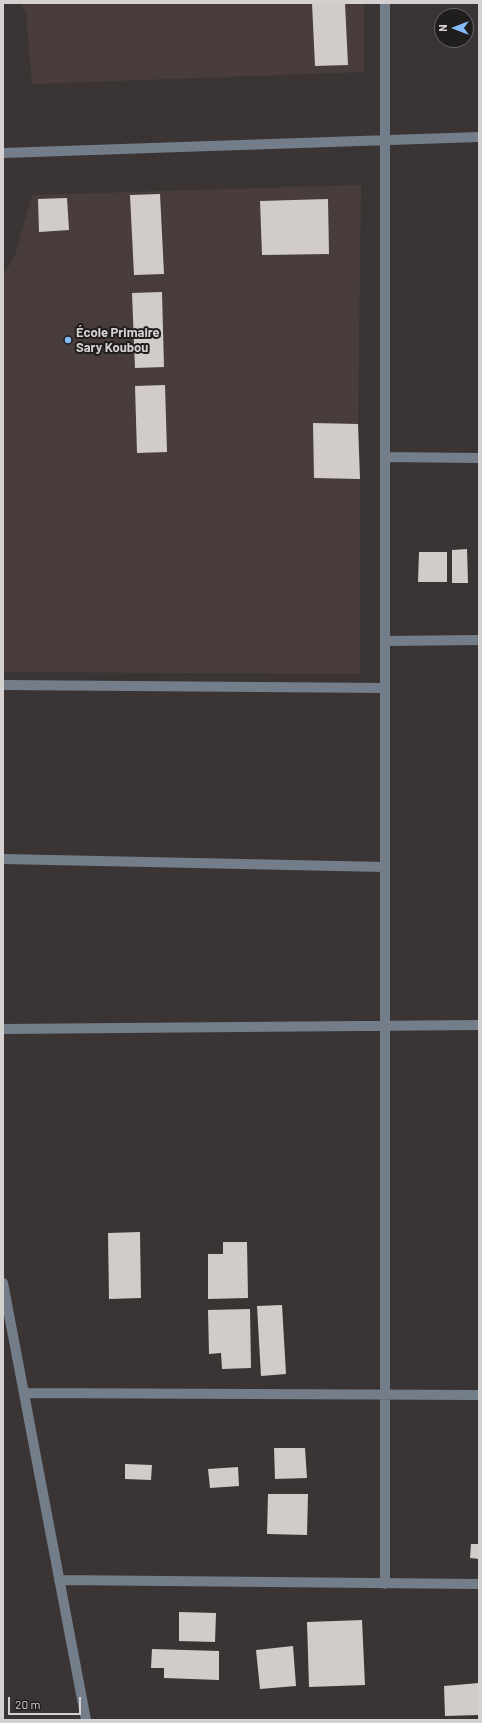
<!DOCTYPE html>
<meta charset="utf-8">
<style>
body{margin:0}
#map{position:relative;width:482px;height:1723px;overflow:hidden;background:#3a3534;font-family:Barlow,sans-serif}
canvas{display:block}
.frame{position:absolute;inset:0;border:4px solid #d4d1d0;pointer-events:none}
.north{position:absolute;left:434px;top:8px;width:40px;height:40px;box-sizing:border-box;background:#201d1d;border:1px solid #686565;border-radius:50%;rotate:270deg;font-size:11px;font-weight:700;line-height:16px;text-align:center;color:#d4d1d0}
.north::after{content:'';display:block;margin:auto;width:14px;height:18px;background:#84bcfb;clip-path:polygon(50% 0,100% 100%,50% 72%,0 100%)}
.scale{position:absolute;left:8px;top:1697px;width:73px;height:18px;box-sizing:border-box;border:2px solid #d4d1d0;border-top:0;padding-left:5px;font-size:12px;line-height:14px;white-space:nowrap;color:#d4d1d0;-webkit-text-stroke:3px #201d1d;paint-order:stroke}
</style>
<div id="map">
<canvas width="482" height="1723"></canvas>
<div class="frame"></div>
<div class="north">N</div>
<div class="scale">20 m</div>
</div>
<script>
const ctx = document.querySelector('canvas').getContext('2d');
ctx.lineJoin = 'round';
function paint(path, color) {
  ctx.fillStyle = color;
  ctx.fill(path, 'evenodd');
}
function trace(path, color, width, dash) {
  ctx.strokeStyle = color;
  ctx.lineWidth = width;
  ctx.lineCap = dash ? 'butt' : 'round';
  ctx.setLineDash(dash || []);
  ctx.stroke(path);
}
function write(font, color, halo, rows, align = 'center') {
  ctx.font = font + ' Barlow,sans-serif';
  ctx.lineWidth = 4;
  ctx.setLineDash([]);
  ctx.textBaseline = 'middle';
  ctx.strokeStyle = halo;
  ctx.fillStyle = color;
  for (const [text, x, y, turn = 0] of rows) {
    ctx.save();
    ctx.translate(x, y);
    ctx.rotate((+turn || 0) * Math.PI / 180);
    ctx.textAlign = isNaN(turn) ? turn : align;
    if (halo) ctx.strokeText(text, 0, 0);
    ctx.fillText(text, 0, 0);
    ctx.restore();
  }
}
paint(new Path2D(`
 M 19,3 L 364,3 L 364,72 L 32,84 L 26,12 Z
 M 361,185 L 358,424 L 360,479 L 360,674 L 3,672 L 3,276 L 15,255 L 32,195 Z`), '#493d3b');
paint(new Path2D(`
 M 312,3 L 345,3 L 348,65 L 315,66 Z
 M 160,194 L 164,274 L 134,275 L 130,195 Z
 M 67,198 L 69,230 L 39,232 L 38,199 Z
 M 328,199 L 329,254 L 262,255 L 260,201 Z
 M 162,292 L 164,367 L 135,368 L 132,293 Z
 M 165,385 L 167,452 L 137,453 L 135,386 Z
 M 313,423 L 358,424 L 360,479 L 314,478 Z
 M 467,549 L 468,583 L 452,583 L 452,550 Z
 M 419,552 L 447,552 L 447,582 L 418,582 Z
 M 140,1232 L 141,1298 L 109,1299 L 108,1233 Z
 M 223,1242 L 247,1242 L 248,1298 L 208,1299 L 208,1254 L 223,1254 Z
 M 282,1305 L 286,1374 L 261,1376 L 257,1306 Z
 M 250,1309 L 251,1368 L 222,1369 L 221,1353 L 209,1354 L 208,1310 Z
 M 274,1448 L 305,1448 L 307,1478 L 275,1479 Z
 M 125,1464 L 152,1465 L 151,1480 L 125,1479 Z
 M 238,1467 L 239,1486 L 210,1488 L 208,1469 Z
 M 268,1494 L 308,1494 L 307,1535 L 267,1534 Z
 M 471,1544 L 479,1544 L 479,1559 L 470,1558 Z
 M 179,1612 L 216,1613 L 215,1642 L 179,1641 Z
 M 362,1620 L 365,1685 L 309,1687 L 307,1622 Z
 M 293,1646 L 296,1686 L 260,1689 L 256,1650 Z
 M 152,1649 L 219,1651 L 219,1680 L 164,1678 L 164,1668 L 151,1668 Z
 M 479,1683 L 478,1715 L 445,1716 L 444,1686 Z`), '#d1ccca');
trace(new Path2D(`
 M 385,3 L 385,1584
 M 3,153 L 479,137
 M 385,457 L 479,458
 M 385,641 L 479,640
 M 3,685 L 385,688
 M 3,859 L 385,867
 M 3,1029 L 479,1025
 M 3,1283 L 86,1720
 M 25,1393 L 479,1395
 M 59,1580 L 479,1584`), '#747e8b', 10);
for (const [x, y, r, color] of [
 [68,340,4,"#84bcfb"]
]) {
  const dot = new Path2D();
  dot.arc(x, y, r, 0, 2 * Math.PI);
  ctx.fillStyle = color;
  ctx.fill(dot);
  trace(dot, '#201d1d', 1.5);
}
write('bold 13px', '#d4d1d0', '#201d1d', [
 ["École Primaire",76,333],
 ["Sary Koubou",76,348]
], 'left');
</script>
